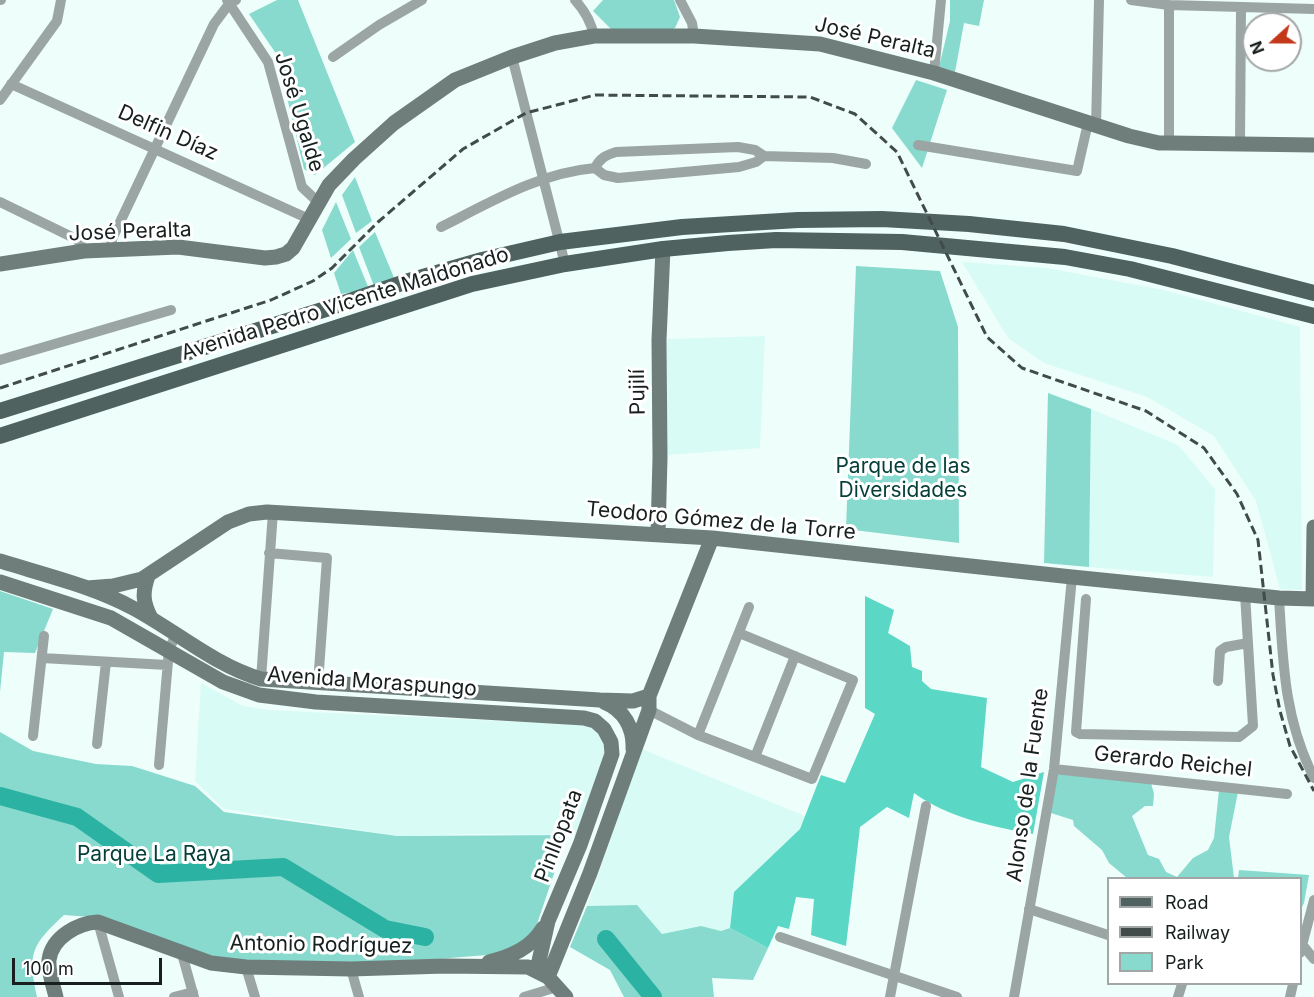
<!DOCTYPE html>
<meta charset="utf-8">
<style>
body{margin:0}
#map{position:relative;width:1314px;height:997px;overflow:hidden;background:#eefefb;font-family:Inter,sans-serif}
canvas{display:block}
.legend{position:absolute;left:1107px;top:877px;width:195px;height:108px;box-sizing:border-box;background:#fff;border:2px solid #a2a6a5;margin:0;padding:8px 10px;list-style:none;font-size:18px;color:#17201f}
.legend li{display:flex;align-items:center;gap:12px;height:30px}
.legend b{width:30px;border:2px solid #a2a6a5}
.north{position:absolute;left:1242px;top:12px;width:60px;height:60px;box-sizing:border-box;background:#fff;border:2px solid #a2a6a5;border-radius:50%;rotate:249deg;font-size:16px;font-weight:700;line-height:24px;text-align:center;color:#17201f}
.north::after{content:'';display:block;margin:auto;width:21px;height:27px;background:#c3381b;clip-path:polygon(50% 0,100% 100%,50% 72%,0 100%)}
.scale{position:absolute;left:12px;top:958px;width:150px;height:27px;box-sizing:border-box;border:3px solid #17201f;border-top:0;padding-left:8px;font-size:18px;line-height:21px;white-space:nowrap;color:#17201f;-webkit-text-stroke:4px #fff;paint-order:stroke}
</style>
<div id="map">
<canvas width="1314" height="997"></canvas>
<ul class="legend">
<li><b style="height:8px;background:#4f625f"></b>Road</li>
<li><b style="height:8px;background:#414c4a"></b>Railway</li>
<li><b style="height:16px;background:#87dacd"></b>Park</li>
</ul>
<div class="north">N</div>
<div class="scale">100 m</div>
</div>
<script>
const ctx = document.querySelector('canvas').getContext('2d');
ctx.lineJoin = 'round';
function paint(path, color) {
  ctx.fillStyle = color;
  ctx.fill(path, 'evenodd');
}
function trace(path, color, width, dash) {
  ctx.strokeStyle = color;
  ctx.lineWidth = width;
  ctx.lineCap = dash ? 'butt' : 'round';
  ctx.setLineDash(dash || []);
  ctx.stroke(path);
}
function write(font, color, halo, rows, align = 'center') {
  ctx.font = font + ' Inter,sans-serif';
  ctx.lineWidth = 6;
  ctx.setLineDash([]);
  ctx.textBaseline = 'middle';
  ctx.strokeStyle = halo;
  ctx.fillStyle = color;
  for (const [text, x, y, turn = 0] of rows) {
    ctx.save();
    ctx.translate(x, y);
    ctx.rotate((+turn || 0) * Math.PI / 180);
    ctx.textAlign = isNaN(turn) ? turn : align;
    if (halo) ctx.strokeText(text, 0, 0);
    ctx.fillText(text, 0, 0);
    ctx.restore();
  }
}
paint(new Path2D(`
 M 962,262 L 1047,268 L 1164,290 L 1300,327 L 1302,590 L 1280,589 L 1256,501 L 1214,436 L 1147,397 L 1044,363 L 1008,338 Z
 M 765,336 L 760,448 L 667,455 L 667,339 Z
 M 1091,409 L 1178,445 L 1215,489 L 1213,577 L 1089,567 Z
 M 201,683 L 243,706 L 268,710 L 586,725 L 596,731 L 603,741 L 606,751 L 577,835 L 482,834 L 397,836 L 224,809 L 195,781 Z
 M 642,749 L 805,816 L 800,829 L 734,892 L 730,928 L 721,931 L 701,926 L 662,934 L 637,905 L 587,906 Z`), '#d8fcf5');
paint(new Path2D(`
 M 277,0 L 298,0 L 355,142 L 315,175 L 304,169 L 277,55 L 249,14 Z
 M 603,0 L 674,0 L 680,17 L 675,28 L 666,32 L 613,31 L 593,11 Z
 M 950,0 L 984,0 L 979,26 L 964,23 L 955,72 L 939,67 L 950,21 Z
 M 916,80 L 947,90 L 922,168 L 892,128 Z
 M 355,177 L 372,221 L 356,233 L 342,195 Z
 M 336,202 L 351,239 L 331,258 L 322,230 Z
 M 375,232 L 395,280 L 374,286 L 359,247 Z
 M 353,250 L 369,289 L 341,294 L 334,273 Z
 M 856,266 L 940,271 L 958,327 L 959,543 L 846,529 Z
 M 1048,393 L 1091,409 L 1089,567 L 1044,563 Z
 M 0,591 L 53,609 L 35,653 L 4,652 L 0,692 Z
 M 0,732 L 33,751 L 96,764 L 132,766 L 195,786 L 224,812 L 397,836 L 567,835 L 537,924 L 523,945 L 499,954 L 352,966 L 246,966 L 181,949 L 104,918 L 64,915 C 32,945 27,952 37,997 L 0,997 Z
 M 1058,770 L 1151,783 L 1154,794 L 1153,806 L 1145,806 L 1132,816 L 1148,855 L 1159,859 L 1166,872 L 1177,877 L 1193,858 L 1208,850 L 1214,838 L 1219,790 L 1238,792 L 1229,837 L 1234,878 L 1127,878 L 1109,863 L 1102,850 L 1074,826 L 1073,820 L 1051,813 Z
 M 1239,870 L 1309,875 L 1304,903 L 1301,909 L 1300,878 L 1238,878 Z
 M 637,905 L 662,934 L 701,926 L 721,931 L 730,928 L 768,948 L 753,980 L 712,978 L 714,997 L 624,997 L 610,970 L 570,947 L 587,906 Z`), '#87dacd');
paint(new Path2D(`
 M 865,596 L 894,610 L 888,633 L 910,646 L 912,667 L 922,671 L 922,681 L 931,689 L 987,698 L 981,767 L 1013,782 L 1044,772 L 1033,834 C 994,827 946,817 914,793 L 909,818 L 887,807 L 860,827 L 846,946 L 811,935 L 814,899 L 796,897 L 789,929 L 778,926 L 768,948 L 730,928 L 734,892 L 800,829 L 821,775 L 845,783 L 875,714 L 865,708 Z`), '#5bd7c6');
trace(new Path2D(`
 M 0,796 L 77,817 L 158,874 L 283,867 L 385,929 L 425,937
 M 606,939 L 653,997`), '#2cb2a2', 18);
trace(new Path2D(`
 M 0,0 L 1,0
 M 227,0 L 268,62 L 302,187 L 318,202
 M 575,0 C 585,11 591,21 594,36
 M 680,0 L 692,23 L 694,36
 M 1131,0 L 1169,5 L 1314,9
 M 1169,5 L 1169,143
 M 333,57 L 379,25 L 422,0
 M 512,57 L 565,264
 M 934,73 L 941,0
 M 11,84 L 309,219
 M 0,100 L 57,21 L 61,0
 M 1096,126 L 1099,0
 M 1240,144 L 1241,8
 M 918,145 L 1077,171 L 1088,123
 M 595,168 C 600,158 606,155 616,152 L 738,147 L 755,150 L 764,156 L 833,158 L 866,164
 M 0,202 L 76,239 L 81,244 L 84,251
 M 441,227 C 491,202 539,173 595,168 L 604,175 L 618,178 L 739,167 L 756,162 L 764,156
 M 111,251 L 112,239 L 214,24 L 229,4 L 236,0
 M 0,360 L 171,310
 M 269,553 L 327,558 L 318,684
 M 1279,598 C 1283,662 1284,719 1314,778
 M 1086,599 L 1076,732 L 1080,734 L 1239,737 L 1253,726 L 1245,594
 M 42,658 L 167,665
 M 261,679 L 273,512
 M 1218,681 L 1220,651 L 1226,647 L 1248,643
 M 649,710 L 698,735 L 812,779 L 853,680 L 739,633
 M 698,735 L 749,607
 M 33,736 L 44,636
 M 97,744 L 106,662
 M 755,757 L 795,656
 M 159,765 L 169,650 L 176,634
 M 1054,769 L 1287,794
 M 1029,909 L 1108,935
 M 98,922 L 119,997
 M 780,937 L 957,997
 M 1300,942 L 1314,959
 M 1300,953 L 1314,900
 M 182,954 L 194,997
 M 246,967 L 255,997
 M 351,969 L 359,997
 M 174,997 L 193,992
 M 524,997 L 557,987
 M 890,997 L 926,806
 M 1014,997 L 1054,769 L 1072,577
 M 1178,997 L 1182,984
 M 1290,997 L 1293,984`), '#9ba6a4', 10);
trace(new Path2D(`
 M 0,264 L 84,251 L 178,247 L 265,258 L 276,257 L 286,254 L 293,248 L 329,185 L 354,159 L 394,123 L 455,80 L 512,57 L 555,43 L 594,36 L 694,36 L 820,44 L 934,73 L 1129,136 L 1159,143 L 1169,143 L 1314,145
 M 658,534 L 660,458 L 659,340 L 663,249
 M 0,561 C 45,575 92,586 133,608 C 176,631 214,665 261,679 L 600,700 L 633,701 L 649,696
 M 148,576 C 142,593 143,603 151,618
 M 0,582 L 111,618 L 223,682 L 259,695 L 316,702 L 584,718 L 595,721 L 604,729 L 611,742 L 612,754 L 580,845 L 548,921 L 537,970
 M 87,588 L 113,586 L 142,579 L 228,522 L 249,514 L 267,512 L 712,538 L 1072,577 L 1279,598 L 1314,599
 M 1313,599 L 1314,527
 M 604,702 C 624,710 634,728 633,749
 M 489,962 C 512,956 531,948 543,928
 M 548,977 L 590,873 L 649,710 L 649,696 L 712,538
 M 56,997 C 53,985 48,972 49,960 C 52,937 78,923 98,922 L 211,963 L 246,967 L 351,969 L 445,966 L 528,967 L 548,977 L 566,997`), '#6f7e7b', 15);
trace(new Path2D(`
 M 0,411 L 329,308 L 402,283 L 482,260 L 560,242 L 682,227 L 798,220 L 882,219 L 969,224 L 1064,234 L 1172,256 L 1314,293
 M 0,436 L 472,284 L 565,264 L 663,249 L 728,243 L 776,240 L 902,242 L 1065,257 L 1130,269 L 1314,316`), '#4f625f', 16);
trace(new Path2D(`
 M 0,388 L 271,300 L 313,281 L 332,268 L 378,222 L 463,149 L 526,113 L 595,95 L 810,97 L 855,114 L 897,152 L 987,337 L 1022,368 L 1146,411 L 1204,448 L 1237,494 L 1258,540 L 1273,675 L 1280,711 L 1290,746 L 1314,791`), '#414c4a', 3, [9, 4.5]);
write('21px', '#17201f', '#fff', [
 ["José Peralta",875,38,13],
 ["José Ugalde",299,112,73],
 ["Delfin Díaz",168,133,24],
 ["José Peralta",130,232,-2],
 ["Avenida Pedro Vicente Maldonado",345,304,-17],
 ["Pujilí",638,392,-91],
 ["Teodoro Gómez de la Torre",721,521,5],
 ["Avenida Moraspungo",372,682,4],
 ["Gerardo Reichel",1173,762,6],
 ["Alonso de la Fuente",1028,785,-82],
 ["Pinllopata",559,836,-69],
 ["Antonio Rodríguez",321,945,1]
]);
write('21px', '#043f39', '#fff', [
 ["Parque de las",903,467],
 ["Diversidades",903,491],
 ["Parque La Raya",154,855]
]);
</script>
